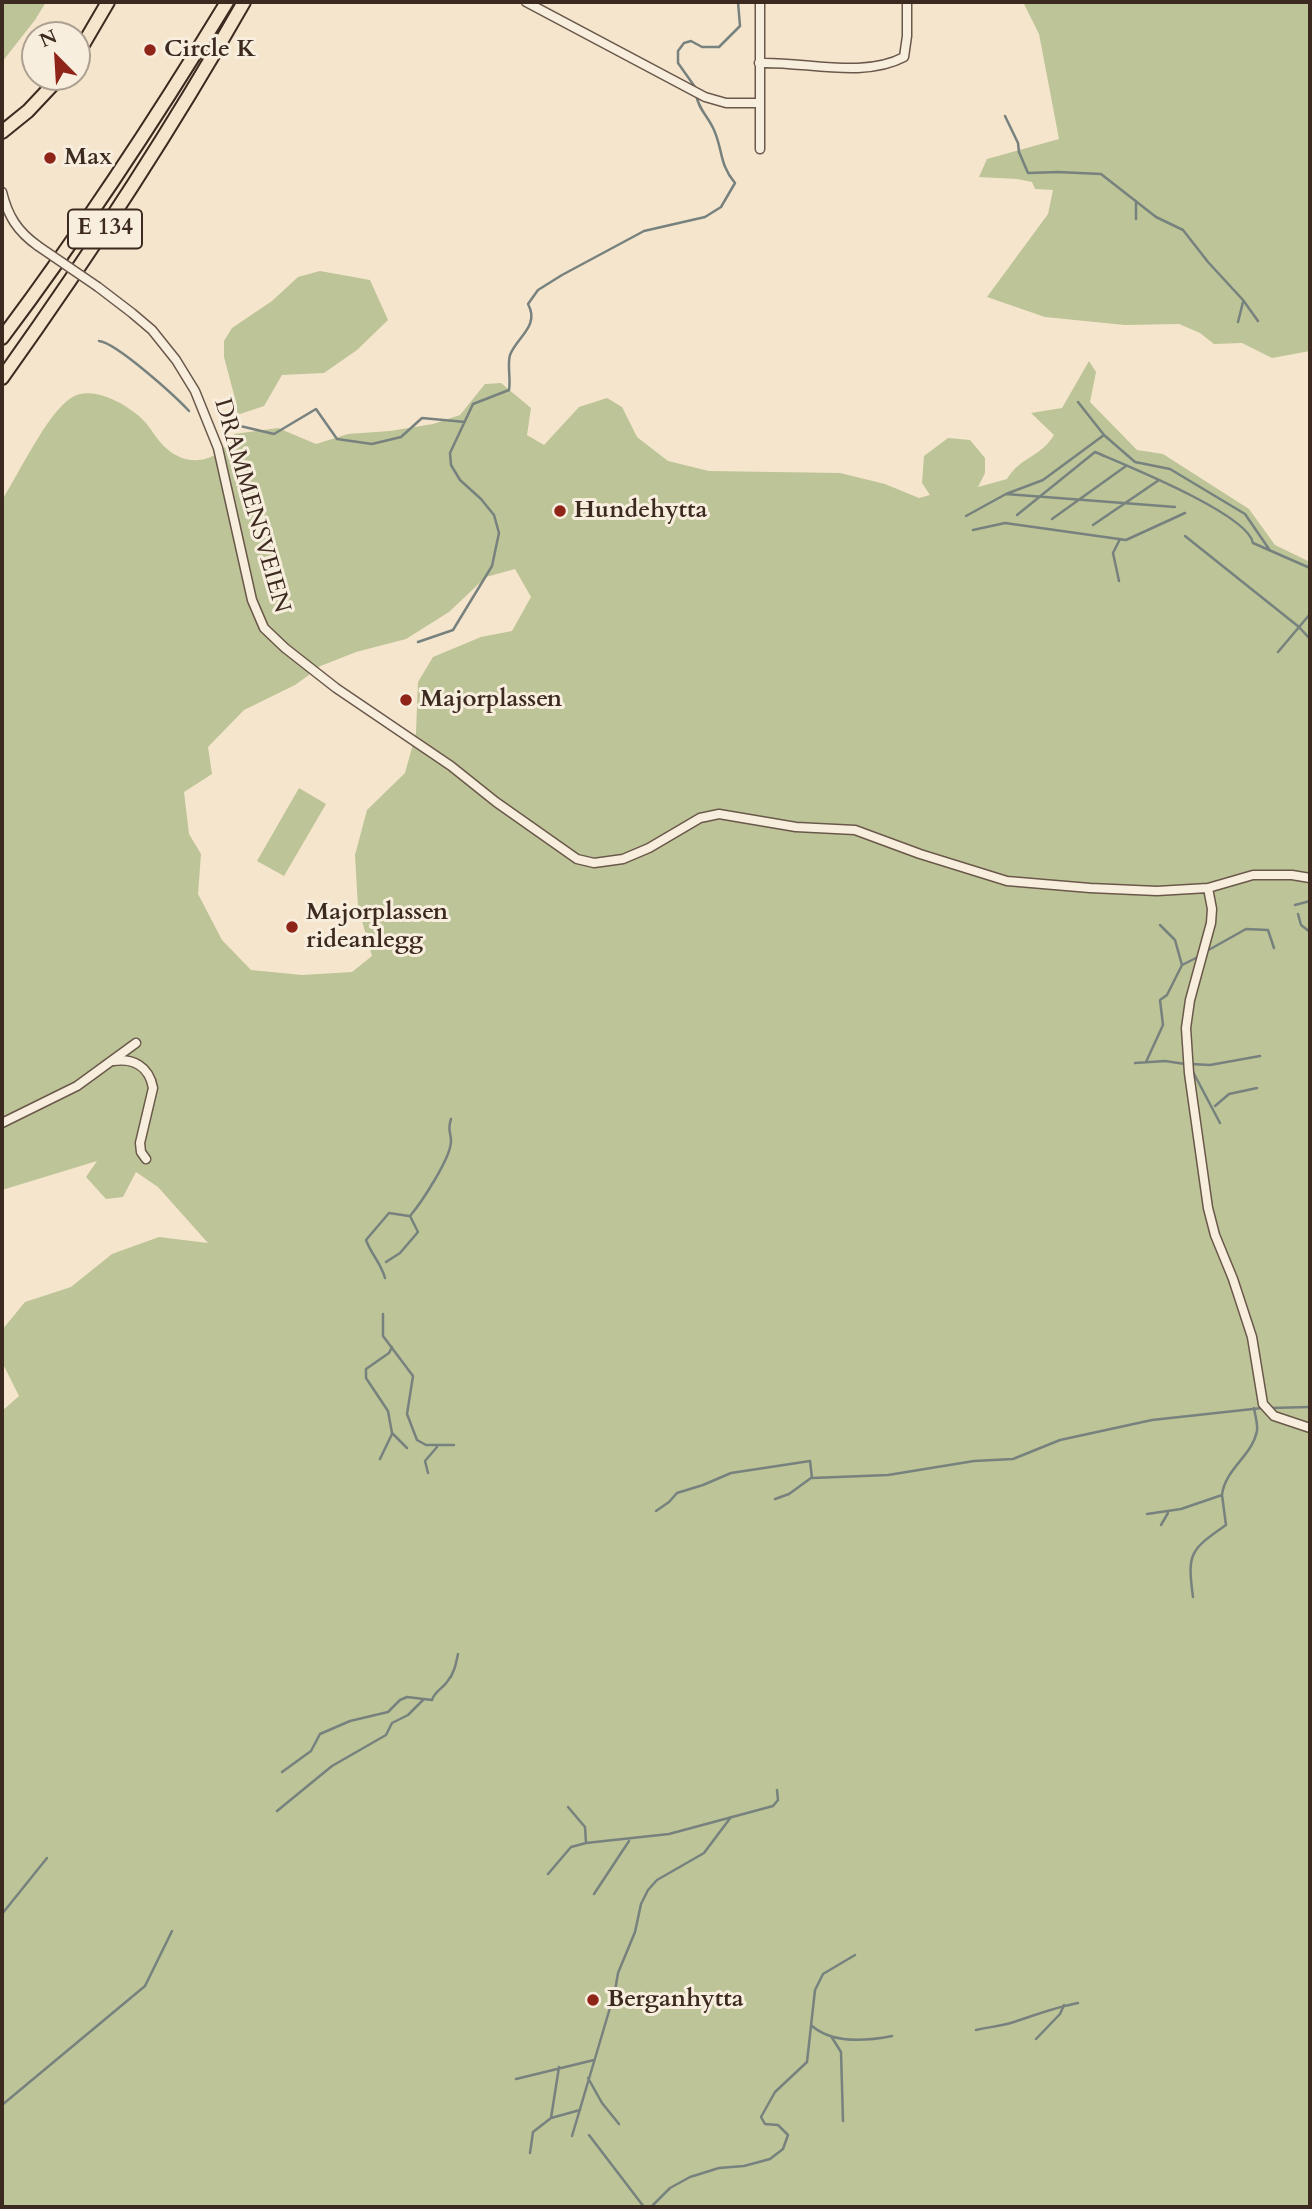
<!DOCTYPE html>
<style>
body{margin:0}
#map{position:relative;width:1312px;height:2209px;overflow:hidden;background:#f5e5cd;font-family:Cardo,serif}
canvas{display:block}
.frame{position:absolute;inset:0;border:4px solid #3c291f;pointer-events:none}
.north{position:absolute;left:21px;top:21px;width:70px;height:70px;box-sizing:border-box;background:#f8eede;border:2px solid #ad9f92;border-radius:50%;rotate:336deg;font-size:19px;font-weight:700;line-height:28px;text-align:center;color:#3c291f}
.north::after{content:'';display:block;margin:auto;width:24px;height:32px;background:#8f2418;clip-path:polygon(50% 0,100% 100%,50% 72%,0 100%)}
</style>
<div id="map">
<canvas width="1312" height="2209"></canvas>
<div class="frame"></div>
<div class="north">N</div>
</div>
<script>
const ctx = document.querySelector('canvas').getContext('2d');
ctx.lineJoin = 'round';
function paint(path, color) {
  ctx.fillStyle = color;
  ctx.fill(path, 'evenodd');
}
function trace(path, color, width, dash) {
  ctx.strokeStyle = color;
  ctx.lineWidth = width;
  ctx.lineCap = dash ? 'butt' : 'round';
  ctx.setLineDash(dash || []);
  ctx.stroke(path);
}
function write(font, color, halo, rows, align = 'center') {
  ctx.font = font + ' Cardo,serif';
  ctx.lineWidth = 6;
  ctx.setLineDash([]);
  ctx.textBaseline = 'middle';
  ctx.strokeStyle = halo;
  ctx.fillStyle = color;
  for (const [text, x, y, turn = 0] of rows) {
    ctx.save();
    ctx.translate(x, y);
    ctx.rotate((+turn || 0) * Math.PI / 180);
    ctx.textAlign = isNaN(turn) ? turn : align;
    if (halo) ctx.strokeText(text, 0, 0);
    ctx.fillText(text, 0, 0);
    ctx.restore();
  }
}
paint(new Path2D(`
 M 2,2 L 46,2 L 35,20 L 2,62 Z
 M 1023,2 L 1310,2 L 1310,351 L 1272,358 L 1242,343 L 1214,344 L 1200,333 L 1179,324 L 1125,325 L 1045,317 L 987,297 L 1048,214 L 1053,190 L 1035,189 L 1032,182 L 1017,179 L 979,177 L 987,159 L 1059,139 L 1039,34 Z
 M 320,271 L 370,280 L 388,320 L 357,350 L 324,373 L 282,375 L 264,406 L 237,415 L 237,406 L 224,357 L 224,341 L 232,328 L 272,301 L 298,277 Z
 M 1089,361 L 1096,372 L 1090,402 L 1137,450 L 1163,454 L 1249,509 L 1275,545 L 1310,562 L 1310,2207 L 2,2207 L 2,1411 L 19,1396 L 2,1362 L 2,1330 L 25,1302 L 71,1287 L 112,1254 L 159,1237 L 208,1243 L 158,1187 L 136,1172 L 123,1197 L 106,1199 L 86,1177 L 97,1161 L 2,1190 L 2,500 C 18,475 48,412 71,398 C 91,385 122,402 139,416 C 150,425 156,440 167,449 C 190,469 221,461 234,434 L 278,428 L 316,444 L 348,434 L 390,431 L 433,424 L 460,415 L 485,384 L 501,383 L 531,408 L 527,435 L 544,445 L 579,407 L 607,398 L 622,407 L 637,437 L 668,461 L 709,471 L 840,473 L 885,484 L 919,498 L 930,495 L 922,483 L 924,456 L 948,438 L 970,440 L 985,458 L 985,473 L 978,487 L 1007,479 C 1021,456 1040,458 1054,435 L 1031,413 L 1062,408 ZM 515,569 L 531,597 L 512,631 L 481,637 L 433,657 L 418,682 L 416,733 L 405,773 L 367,810 L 355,855 L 358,907 L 372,956 L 352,972 L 302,975 L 251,970 L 222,940 L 198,894 L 201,854 L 189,834 L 184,792 L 212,774 L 208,747 L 244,710 L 295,685 L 309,675 L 308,671 L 356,652 L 406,639 L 449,612 L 486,577 Z
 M 299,788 L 326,804 L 284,876 L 257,861 Z`), '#bdc497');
trace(new Path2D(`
 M 695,87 L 678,63 L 678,51 L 684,43 L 691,41 L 702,47 L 719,47 L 740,26 L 738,2
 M 1005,116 L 1018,143 L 1019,152 L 1028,173 L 1058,172 L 1101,174 L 1156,217 L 1183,230 L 1208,262 L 1243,300 L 1258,321
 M 1136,201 L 1136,219
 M 1238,322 L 1243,302
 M 99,341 C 117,343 176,397 189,411
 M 1078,402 L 1104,435 L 1135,462 L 1170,469 L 1245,514 L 1269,549
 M 219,421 L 274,434 L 316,409 L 337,439 L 372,444 L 401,437 L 422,418 L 465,422
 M 1006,494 L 1175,507
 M 1017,515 L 1095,452 C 1125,465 1248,514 1253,543 L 1310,568
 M 966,516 L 1006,494 L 1043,480 L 1104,435
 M 1052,519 L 1126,466
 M 1093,525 L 1159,480
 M 973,530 L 1005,523 L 1126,540 L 1185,513
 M 1185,536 L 1299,627 L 1310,639
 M 1119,581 L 1113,553 L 1120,539
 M 418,642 L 453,630 L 492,566 L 499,533 L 494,515 L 481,499 L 460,480 L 451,465 L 450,453 L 473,404 L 509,390 C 511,379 507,365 510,355 C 517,337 540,326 528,304 L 538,290 L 562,275 L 644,231 L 705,217 L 721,207 L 735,183 C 719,164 723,150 714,130 C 708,116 698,109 696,94
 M 1278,652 L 1310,614
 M 1295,905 L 1310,901
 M 1298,914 L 1301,925 L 1310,932
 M 1160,925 L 1175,940 L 1182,965
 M 1205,952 L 1246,929 L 1268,930 L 1274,948
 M 1146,1062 L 1163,1025 L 1160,1000 L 1167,995 L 1182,965 L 1200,956
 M 1135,1063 L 1165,1061 L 1185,1064
 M 1191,1064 L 1210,1065 L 1260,1056
 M 1192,1070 L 1220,1123
 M 1215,1106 L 1229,1094 L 1257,1088
 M 386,1262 L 400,1253 L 418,1232 L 410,1216 C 421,1203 451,1158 451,1141 C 451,1131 447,1131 451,1119
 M 385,1278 C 381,1263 371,1254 366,1240 L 389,1213 L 409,1216
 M 383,1314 L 383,1336 L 413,1376 L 407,1414 L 417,1440 L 426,1445 L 454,1445
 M 392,1347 L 389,1353 L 366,1369 L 366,1378 L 388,1411 L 392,1433 L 407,1448
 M 1269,1408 L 1310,1407
 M 380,1459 L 392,1434
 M 428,1473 L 425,1461 L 437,1447
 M 775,1499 L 789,1494 L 811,1478
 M 656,1511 L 669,1502 L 677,1493 L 703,1485 L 731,1473 L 810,1461 L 812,1478 L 888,1475 L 974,1461 L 1013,1459 L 1060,1440 L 1152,1420 L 1262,1408
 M 1147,1514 L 1181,1509 L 1222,1495 C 1225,1469 1252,1456 1257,1431 C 1258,1424 1255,1415 1254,1408
 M 1161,1525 L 1168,1513
 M 1193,1597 C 1187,1553 1190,1550 1226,1525 L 1222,1495
 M 282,1772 L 311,1751 L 320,1734 L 350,1721 L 388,1712 L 400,1700 L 407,1697 L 432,1700 C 435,1691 442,1689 447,1682 C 454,1674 456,1664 458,1654
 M 568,1807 L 585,1827 L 586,1843
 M 277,1811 L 332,1766 L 386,1735 L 392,1723 L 408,1715 L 423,1700
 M 548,1874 L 571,1847 L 586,1843 L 669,1834 L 773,1806 L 778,1800 L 777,1790
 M 594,1894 L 629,1841
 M 2,1914 L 47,1858
 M 812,2026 C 833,2044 867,2041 892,2036
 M 976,2030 C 989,2027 1002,2026 1014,2022 C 1035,2015 1056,2007 1078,2003
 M 831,2036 L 841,2052 L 843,2121
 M 1036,2039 L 1060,2014 L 1064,2005
 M 588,2078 L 602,2103 L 619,2124
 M 516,2079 L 594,2060
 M 2,2105 L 145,1986 L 172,1931
 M 551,2118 L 559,2067
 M 589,2135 L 644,2207
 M 572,2136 L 615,1991 L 618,1973 L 635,1932 L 641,1904 L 648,1890 L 657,1880 L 704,1853 L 731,1817
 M 530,2153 L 533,2132 L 551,2118 L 580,2110
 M 651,2207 L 670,2188 L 690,2177 L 719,2168 L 744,2166 L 770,2159 L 783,2149 L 788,2135 L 778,2125 L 765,2124 L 761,2117 L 775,2092 L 807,2062 L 815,1990 L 823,1974 L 855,1955`), '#77827f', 2.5);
const minor = new Path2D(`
 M 526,2 L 705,97 L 726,103 L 759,103
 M 760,2 L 760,149
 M 759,63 C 804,61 863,79 904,57 L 907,36 L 907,2
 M 2,192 C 8,216 17,231 38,246
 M 98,287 L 132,313 L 152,330 L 176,360 L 195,391 L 218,448 L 252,600 L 264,628 L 285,648 L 336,688 L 451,766 L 496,802 L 577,859 L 594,863 L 623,859 L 649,848 L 700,818 L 719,814 L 796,827 L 855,830 L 920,854 L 1007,881 L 1090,888 L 1157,891 L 1208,888 L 1253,875 L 1292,875 L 1310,878
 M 1208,888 L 1212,909 L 1211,923 L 1190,1000 L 1186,1028 L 1189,1073 L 1208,1208 L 1215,1235 L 1233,1279 L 1252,1337 L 1263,1404 L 1274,1416 L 1310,1428
 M 113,1061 C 133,1058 149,1066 153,1088 L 140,1143 L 141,1152 L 146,1159
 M 2,1123 L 77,1086 L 136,1043`);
const primary = new Path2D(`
 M 77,55 L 108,2
 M 2,132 L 28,111 L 60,77`);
const trunk = new Path2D(`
 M 2,338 C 83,230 157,117 227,2
 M 2,378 C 89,256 170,132 244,2`);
trace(minor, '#6a584a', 11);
trace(primary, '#3c291f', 16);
trace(trunk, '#3c291f', 16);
trace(minor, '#f8eede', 8);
trace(primary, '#f5e5cd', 12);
trace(trunk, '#f5e5cd', 12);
const minorBridge = new Path2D(`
 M 38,246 L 98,287`);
trace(minorBridge, '#6a584a', 11, []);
trace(minorBridge, '#f8eede', 8);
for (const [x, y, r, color] of [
 [150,50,7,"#8f2418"],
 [50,158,7,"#8f2418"],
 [560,511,7,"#8f2418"],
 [406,700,7,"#8f2418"],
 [292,927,7,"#8f2418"],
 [593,2000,7,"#8f2418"]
]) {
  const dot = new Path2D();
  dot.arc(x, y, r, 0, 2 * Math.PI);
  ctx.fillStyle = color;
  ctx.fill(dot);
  trace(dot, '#f8eede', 2.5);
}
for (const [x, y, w] of [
 [105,229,74]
]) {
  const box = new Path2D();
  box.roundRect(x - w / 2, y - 19.5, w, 39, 5);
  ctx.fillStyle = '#f8eede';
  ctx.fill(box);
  trace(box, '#3c291f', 2);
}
write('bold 23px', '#3c291f', null, [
 ["E 134",105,229]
]);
write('bold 24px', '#3c291f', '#f8eede', [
 ["Circle K",164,50],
 ["Max",64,158],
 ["Hundehytta",574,511],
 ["Majorplassen",420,700],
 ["Majorplassen",306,913],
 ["rideanlegg",306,941],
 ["Berganhytta",607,2000]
], 'left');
write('24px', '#3c291f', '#f8eede', [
 ["DRAMMENSVEIEN",251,506,74]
]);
</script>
